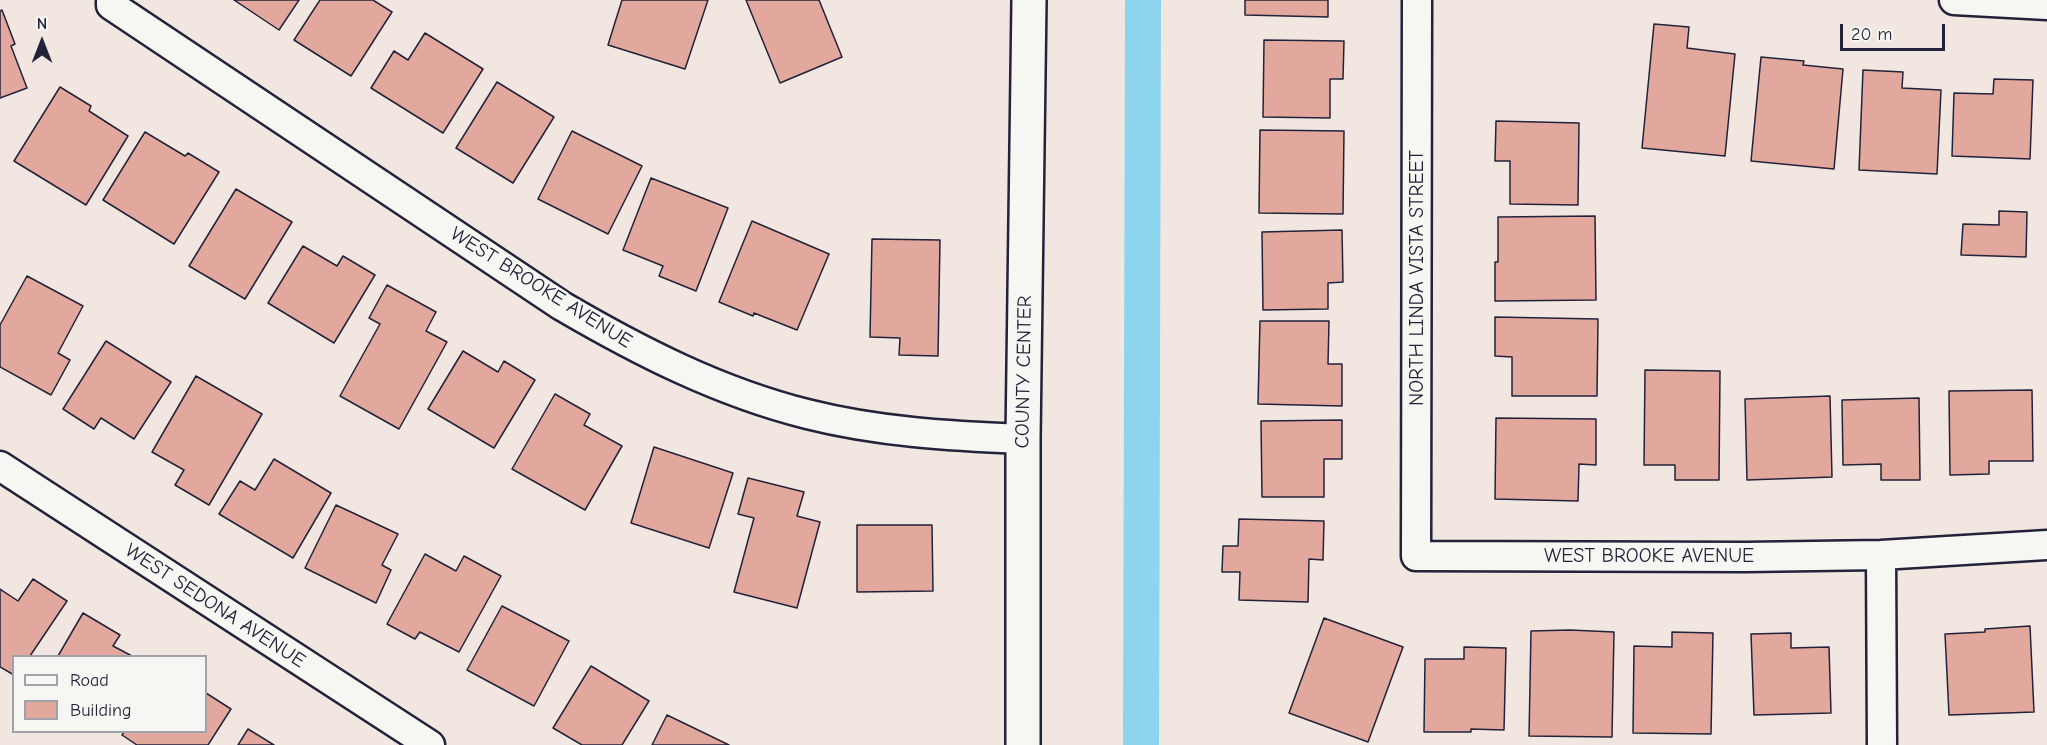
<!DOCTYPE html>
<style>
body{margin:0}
#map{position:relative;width:2047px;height:745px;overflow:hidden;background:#f2e6e1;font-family:"Comic Neue",sans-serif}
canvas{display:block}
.legend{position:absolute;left:12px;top:655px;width:195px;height:78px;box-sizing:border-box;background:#f6f6f2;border:2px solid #a1a1a9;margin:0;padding:8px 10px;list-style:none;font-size:18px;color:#22223b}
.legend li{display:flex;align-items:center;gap:12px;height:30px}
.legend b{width:30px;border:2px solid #a1a1a9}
.north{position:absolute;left:12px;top:12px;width:60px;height:60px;-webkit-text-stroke:4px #f6f6f2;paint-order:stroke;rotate:0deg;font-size:16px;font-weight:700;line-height:24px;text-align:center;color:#22223b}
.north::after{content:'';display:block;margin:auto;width:21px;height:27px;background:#22223b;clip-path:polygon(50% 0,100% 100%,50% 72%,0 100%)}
.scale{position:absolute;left:1840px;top:24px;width:105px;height:27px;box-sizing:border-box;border:3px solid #22223b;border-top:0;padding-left:8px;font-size:18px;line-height:21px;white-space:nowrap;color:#22223b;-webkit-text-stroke:4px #f6f6f2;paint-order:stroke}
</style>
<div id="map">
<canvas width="2047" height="745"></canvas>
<ul class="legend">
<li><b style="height:8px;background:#f6f6f2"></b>Road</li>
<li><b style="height:16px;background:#e2a89d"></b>Building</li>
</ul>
<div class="north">N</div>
<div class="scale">20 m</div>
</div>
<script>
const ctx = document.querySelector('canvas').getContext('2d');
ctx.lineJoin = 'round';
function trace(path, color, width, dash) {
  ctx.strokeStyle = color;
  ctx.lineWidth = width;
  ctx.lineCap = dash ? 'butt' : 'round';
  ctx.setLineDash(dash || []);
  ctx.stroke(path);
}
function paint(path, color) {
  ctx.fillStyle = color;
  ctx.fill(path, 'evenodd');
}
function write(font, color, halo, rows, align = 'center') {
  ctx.font = font + ' "Comic Neue",sans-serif';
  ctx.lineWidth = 5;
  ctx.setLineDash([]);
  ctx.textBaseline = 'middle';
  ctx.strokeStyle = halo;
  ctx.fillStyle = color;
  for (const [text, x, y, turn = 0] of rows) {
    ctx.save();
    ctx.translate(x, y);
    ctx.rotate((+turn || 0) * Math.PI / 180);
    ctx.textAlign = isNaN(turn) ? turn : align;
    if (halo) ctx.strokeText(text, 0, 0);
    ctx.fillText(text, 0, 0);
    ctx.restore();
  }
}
trace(new Path2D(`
 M 1141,745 L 1143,0`), '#8dd5ee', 36);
const building = new Path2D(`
 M 234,0 L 299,0 L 279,30 Z
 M 320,0 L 373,0 L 392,12 L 351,76 L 294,40 Z
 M 622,0 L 708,0 L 685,69 L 608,45 Z
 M 746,0 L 819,0 L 842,57 L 780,83 Z
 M 1245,0 L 1328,0 L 1328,17 L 1245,15 Z
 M 2,10 L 15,44 L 11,46 L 27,88 L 0,98 L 0,11 Z
 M 1654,24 L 1689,27 L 1687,48 L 1735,54 L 1725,156 L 1642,148 Z
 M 425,33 L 483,69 L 443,133 L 371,88 L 394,51 L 408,60 Z
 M 1264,40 L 1344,41 L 1343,79 L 1330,79 L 1330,118 L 1263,117 Z
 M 1761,57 L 1804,61 L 1803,65 L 1843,69 L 1834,169 L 1751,161 Z
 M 1863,70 L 1903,72 L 1902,88 L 1941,90 L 1937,174 L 1859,170 Z
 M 1994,79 L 2033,80 L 2030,159 L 1952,156 L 1954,93 L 1993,94 Z
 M 497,82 L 554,117 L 513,183 L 456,148 Z
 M 60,87 L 91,106 L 89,111 L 128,136 L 86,205 L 14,161 Z
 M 1496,121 L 1579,123 L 1578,205 L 1510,204 L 1510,161 L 1495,161 Z
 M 1260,130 L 1344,131 L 1343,214 L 1259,213 Z
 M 572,131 L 642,166 L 608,234 L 538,199 Z
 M 145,132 L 185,156 L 188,153 L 219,172 L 174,244 L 103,200 Z
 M 651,178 L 728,208 L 696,291 L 659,276 L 663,266 L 623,250 Z
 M 236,189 L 292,222 L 245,299 L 189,266 Z
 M 1999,211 L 2027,212 L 2026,257 L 1961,255 L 1963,224 L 1999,225 Z
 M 1595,216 L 1596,300 L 1495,301 L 1495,262 L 1498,262 L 1498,217 Z
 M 752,221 L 829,254 L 797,330 L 754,313 L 753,316 L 719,302 Z
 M 1342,230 L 1343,282 L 1328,283 L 1328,309 L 1263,310 L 1262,232 Z
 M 872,239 L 940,240 L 938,356 L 899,355 L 900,338 L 870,337 Z
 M 303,246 L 337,266 L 343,256 L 375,275 L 334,343 L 268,303 Z
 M 27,276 L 83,306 L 58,353 L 70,360 L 51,395 L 0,367 L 0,325 Z
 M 387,285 L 436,312 L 426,331 L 447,342 L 399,429 L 340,396 L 380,324 L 369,318 Z
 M 1495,317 L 1598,319 L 1597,396 L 1512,396 L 1512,357 L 1495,356 Z
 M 1260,321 L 1329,321 L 1328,364 L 1342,364 L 1342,406 L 1258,404 Z
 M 106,341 L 171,382 L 134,439 L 101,418 L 94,429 L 63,409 Z
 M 463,351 L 498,372 L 504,361 L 535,380 L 494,448 L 428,409 Z
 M 1645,370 L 1720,371 L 1719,480 L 1675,480 L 1675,465 L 1644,465 Z
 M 196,376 L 262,414 L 209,505 L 175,485 L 184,470 L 152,452 Z
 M 2032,390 L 2033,461 L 1989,461 L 1989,474 L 1950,475 L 1949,391 Z
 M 555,394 L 590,414 L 584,425 L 622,446 L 585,510 L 512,469 Z
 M 1830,396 L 1832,477 L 1747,480 L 1745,399 Z
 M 1919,398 L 1920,480 L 1881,480 L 1881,464 L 1843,465 L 1842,400 Z
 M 1496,418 L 1596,419 L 1596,465 L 1579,464 L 1578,501 L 1495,499 Z
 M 1342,420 L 1342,459 L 1324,459 L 1324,497 L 1262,497 L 1261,421 Z
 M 654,447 L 733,473 L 709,548 L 631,523 Z
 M 274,459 L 331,493 L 293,558 L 219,514 L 240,481 L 255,490 Z
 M 748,478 L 804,492 L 797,516 L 820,522 L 797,608 L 734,592 L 754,518 L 738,514 Z
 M 336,505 L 398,534 L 382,565 L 391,570 L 376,603 L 305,568 Z
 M 1239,519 L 1324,521 L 1323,560 L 1309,559 L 1308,602 L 1239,600 L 1240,572 L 1222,572 L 1223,546 L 1238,546 Z
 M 857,525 L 932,525 L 933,591 L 857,592 Z
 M 425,554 L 456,571 L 464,556 L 501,576 L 459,652 L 420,632 L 415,639 L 387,624 Z
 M 33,579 L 67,601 L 30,656 L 14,656 L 14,675 L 0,667 L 0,589 L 18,601 Z
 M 502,606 L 569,641 L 534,706 L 467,670 Z
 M 83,613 L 120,635 L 113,646 L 132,656 L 58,656 Z
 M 1324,618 L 1403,647 L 1368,742 L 1289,713 Z
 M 2030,626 L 2034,712 L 1949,715 L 1945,634 L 1985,632 L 1985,629 Z
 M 1570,630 L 1614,632 L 1612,737 L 1529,736 L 1531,631 Z
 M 1672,632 L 1713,633 L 1711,734 L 1633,733 L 1634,646 L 1672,647 Z
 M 1791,633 L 1791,648 L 1829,647 L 1831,713 L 1754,715 L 1751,634 Z
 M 1464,647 L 1506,648 L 1504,730 L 1471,729 L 1471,732 L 1424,732 L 1425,659 L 1464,659 Z
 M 591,666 L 649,701 L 622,745 L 582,745 L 553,728 Z
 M 206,693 L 231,709 L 208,745 L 137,745 L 122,735 L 124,732 L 206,732 Z
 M 667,715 L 729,745 L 652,745 Z
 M 248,729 L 274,745 L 238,745 Z`);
paint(building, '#e2a89d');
trace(building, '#22223b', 1.5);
const street = new Path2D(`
 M 111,0 L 111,5 L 562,306 C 639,351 719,392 807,414 C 878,432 950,436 1023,439
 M 1417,0 L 1416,556 L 1746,557 L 1881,555 L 2047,545
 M 1954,0 L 2047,5
 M 0,466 L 430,745
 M 1881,555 L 1882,745`);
const secondary = new Path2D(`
 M 1023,745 L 1023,439 L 1029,0`);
trace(street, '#22223b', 33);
trace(secondary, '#22223b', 38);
trace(street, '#f6f6f2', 28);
trace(secondary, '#f6f6f2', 33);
write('20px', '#22223b', '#f6f6f2', [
 ["NORTH LINDA VISTA STREET",1417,278,-90],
 ["WEST BROOKE AVENUE",541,288,32],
 ["COUNTY CENTER",1024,372,-89],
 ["WEST BROOKE AVENUE",1649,556],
 ["WEST SEDONA AVENUE",215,606,33]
]);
</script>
